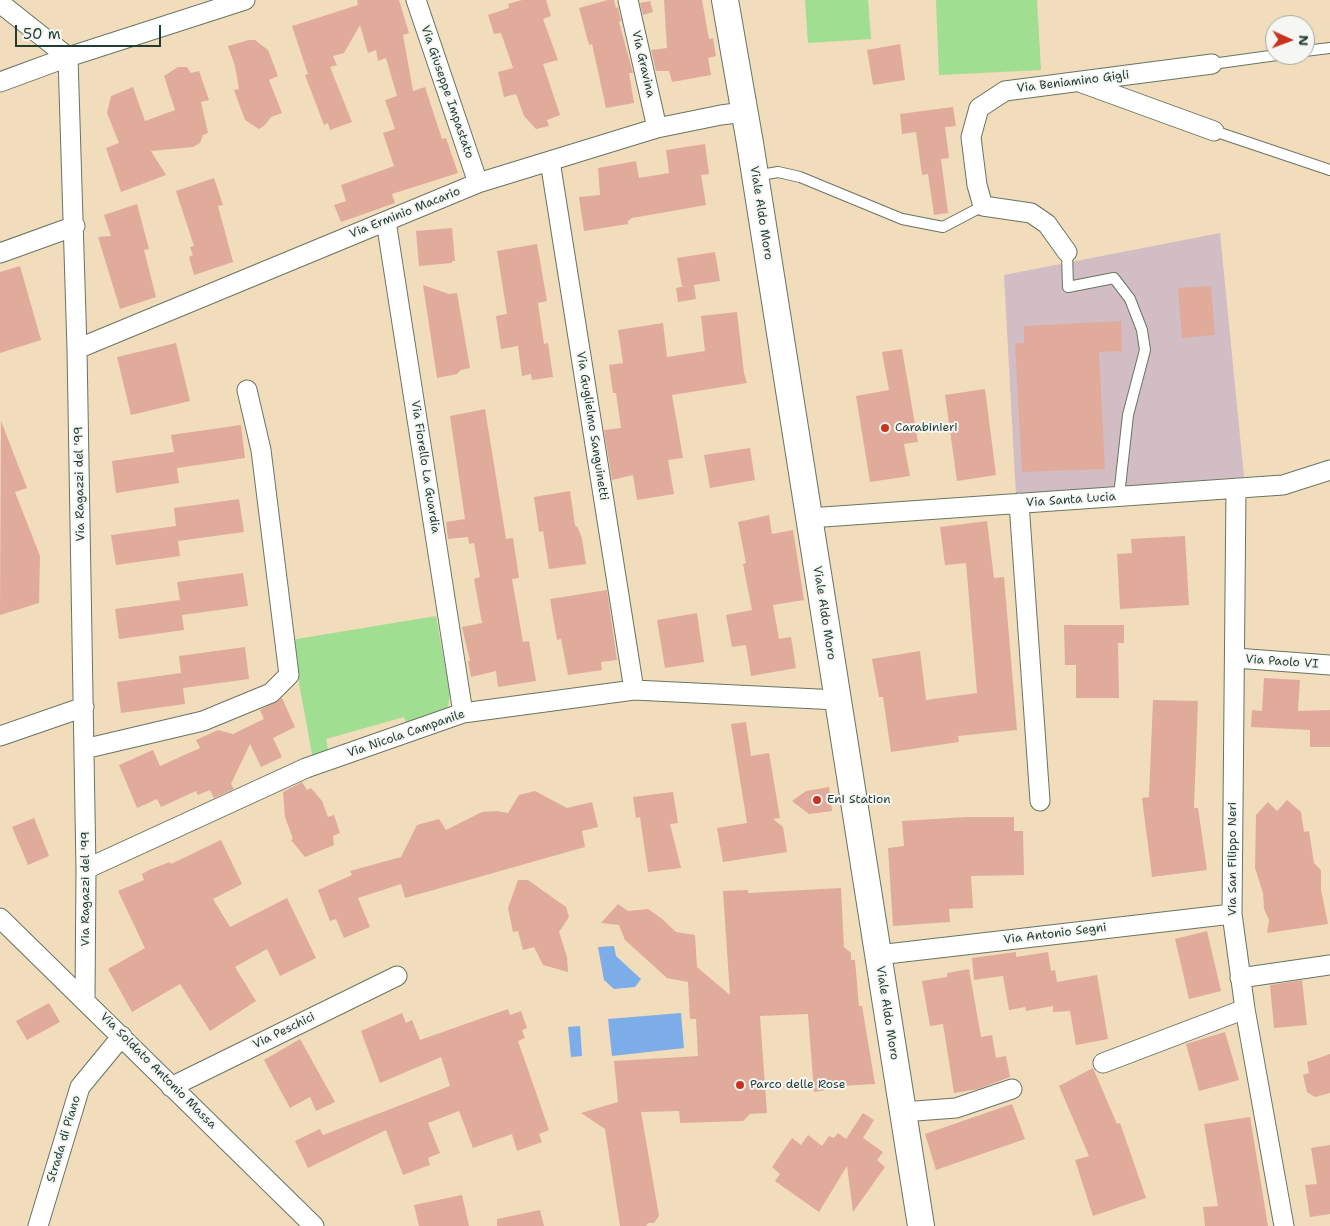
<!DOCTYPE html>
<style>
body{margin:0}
#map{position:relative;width:1330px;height:1226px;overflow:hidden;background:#f1dcbb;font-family:"Shantell Sans",sans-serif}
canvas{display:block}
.north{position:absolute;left:1265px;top:15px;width:50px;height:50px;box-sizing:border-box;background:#f6f6f2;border:1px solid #a0aca6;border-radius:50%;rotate:92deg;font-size:14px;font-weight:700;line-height:20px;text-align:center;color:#1f3d34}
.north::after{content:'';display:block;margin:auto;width:18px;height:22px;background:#c8321e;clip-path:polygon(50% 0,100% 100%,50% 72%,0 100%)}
.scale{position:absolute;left:15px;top:25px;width:146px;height:22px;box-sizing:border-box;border:2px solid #1f3d34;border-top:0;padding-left:6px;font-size:15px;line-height:18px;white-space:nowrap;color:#1f3d34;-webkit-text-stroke:4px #f6f6f2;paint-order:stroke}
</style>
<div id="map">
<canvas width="1330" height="1226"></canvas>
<div class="north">N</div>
<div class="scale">50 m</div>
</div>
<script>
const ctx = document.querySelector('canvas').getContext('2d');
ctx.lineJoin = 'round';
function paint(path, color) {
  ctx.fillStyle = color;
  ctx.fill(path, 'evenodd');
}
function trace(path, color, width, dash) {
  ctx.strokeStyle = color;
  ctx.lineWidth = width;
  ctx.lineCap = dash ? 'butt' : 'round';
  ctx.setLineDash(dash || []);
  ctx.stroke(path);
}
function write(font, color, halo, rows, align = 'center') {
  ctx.font = font + ' "Shantell Sans",sans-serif';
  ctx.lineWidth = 4;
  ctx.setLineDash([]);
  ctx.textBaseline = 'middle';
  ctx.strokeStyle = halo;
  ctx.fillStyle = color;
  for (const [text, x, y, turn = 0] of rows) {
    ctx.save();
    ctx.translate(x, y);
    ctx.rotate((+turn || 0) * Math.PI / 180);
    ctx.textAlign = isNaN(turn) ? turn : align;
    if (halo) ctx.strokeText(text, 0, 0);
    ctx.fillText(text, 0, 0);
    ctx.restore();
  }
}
paint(new Path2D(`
 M 1220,233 L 1244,477 L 1016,495 L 1004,275 Z`), '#d2bdc5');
paint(new Path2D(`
 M 805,0 L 868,0 L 871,39 L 808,43 Z
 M 936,0 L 1037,0 L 1041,70 L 939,75 Z
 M 436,616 L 450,694 L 448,707 L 441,715 L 408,727 L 404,717 L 326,739 L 329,755 L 313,759 L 291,640 Z`), '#a0de92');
paint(new Path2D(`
 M 614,946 L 616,956 L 641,979 L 635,987 L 614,989 L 604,980 L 598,947 Z
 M 681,1013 L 684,1048 L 612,1056 L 608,1019 Z
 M 580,1026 L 582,1056 L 571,1057 L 568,1027 Z`), '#7dade8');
paint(new Path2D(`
 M 357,0 L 399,0 L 409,33 L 403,35 L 413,91 L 425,87 L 442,139 L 446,138 L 458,173 L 392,194 L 395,203 L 341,222 L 334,205 L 346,201 L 341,185 L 394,166 L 383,133 L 395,129 L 385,100 L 397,96 L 386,58 L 378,61 L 376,50 L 368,53 L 360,25 L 344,53 L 333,56 L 337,65 L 330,67 L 352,122 L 330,130 L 328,123 L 324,125 L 305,75 L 308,74 L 292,26 L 358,5 Z
 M 522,0 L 546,0 L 551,16 L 543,19 L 558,60 L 543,64 L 560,115 L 547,120 L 549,126 L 536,129 L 524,116 L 516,94 L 504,97 L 498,72 L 513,68 L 501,33 L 494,34 L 488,15 L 509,8 L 508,4 Z
 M 608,0 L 614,0 L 616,8 L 618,7 L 621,21 L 619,22 L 633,73 L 629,73 L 634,103 L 606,108 L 592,44 L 589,45 L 579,8 Z
 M 664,0 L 702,0 L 709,39 L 713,38 L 716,56 L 708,58 L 711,75 L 672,82 L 669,71 L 656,71 L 651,50 L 667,48 Z
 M 650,1 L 653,12 L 643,15 L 640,3 Z
 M 249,40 L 255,40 L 268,50 L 278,76 L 269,80 L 282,113 L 271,117 L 265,125 L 259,129 L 245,120 L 234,90 L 239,89 L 235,66 L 228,46 Z
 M 900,44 L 905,80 L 873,85 L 867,50 Z
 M 178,67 L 187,67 L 191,73 L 199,71 L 209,100 L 201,102 L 208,133 L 203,135 L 200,143 L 193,147 L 151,151 L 166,175 L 121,192 L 106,148 L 119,143 L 107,113 L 111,96 L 133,87 L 145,121 L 175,110 L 164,76 Z
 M 953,107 L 956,126 L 945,127 L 949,158 L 941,159 L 948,213 L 934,215 L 928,174 L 922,175 L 916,132 L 902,134 L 900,114 Z
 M 705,144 L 709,174 L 701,175 L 706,205 L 632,218 L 628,221 L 628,224 L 584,231 L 579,197 L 600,195 L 598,168 L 636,161 L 639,178 L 669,173 L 666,150 Z
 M 214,178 L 223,205 L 218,206 L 233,262 L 194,275 L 189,257 L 193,255 L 190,247 L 194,246 L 176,191 Z
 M 137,204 L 149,249 L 144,250 L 156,297 L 120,309 L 98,237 L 111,236 L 104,215 Z
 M 452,228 L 455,261 L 452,261 L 452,263 L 419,266 L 416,231 Z
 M 537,244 L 547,301 L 538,303 L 544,344 L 548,343 L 553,377 L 532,380 L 531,374 L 522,376 L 518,346 L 501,349 L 496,316 L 507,314 L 497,251 Z
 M 715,252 L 720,281 L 694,285 L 696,299 L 678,302 L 676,288 L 691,285 L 682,287 L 677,258 Z
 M 20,266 L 41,340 L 0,353 L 0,272 Z
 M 423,285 L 449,294 L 457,293 L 470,368 L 461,370 L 457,374 L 437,378 Z
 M 1211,286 L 1215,335 L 1182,338 L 1178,288 Z
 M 737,312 L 744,373 L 747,383 L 672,395 L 683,458 L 668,460 L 674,494 L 637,500 L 633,475 L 612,480 L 604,430 L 621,428 L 616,393 L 613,393 L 609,365 L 623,363 L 618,330 L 663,323 L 667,357 L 705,351 L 701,316 Z
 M 1121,321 L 1122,351 L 1099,352 L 1105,469 L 1022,472 L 1015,344 L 1024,343 L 1024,326 Z
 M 176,343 L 190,401 L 131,415 L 117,357 Z
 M 902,349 L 918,442 L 904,444 L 910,476 L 870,482 L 856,396 L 889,390 L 882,352 Z
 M 985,389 L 996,475 L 957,481 L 945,395 Z
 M 485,409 L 506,539 L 513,538 L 519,578 L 512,579 L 523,642 L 529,641 L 536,681 L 498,687 L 496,671 L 471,677 L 468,661 L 470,661 L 462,627 L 482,623 L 474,579 L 480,577 L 474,543 L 469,544 L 468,537 L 448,539 L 446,522 L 465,519 L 450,416 Z
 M 1,421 L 27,488 L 15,492 L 40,556 L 39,603 L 0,615 Z
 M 241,425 L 245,458 L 177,468 L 179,483 L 116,493 L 112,461 L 174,452 L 171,435 Z
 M 750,448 L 755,480 L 710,488 L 704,455 Z
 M 570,491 L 575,525 L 578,528 L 582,539 L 586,564 L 549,569 L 543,531 L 539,532 L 534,497 Z
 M 239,499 L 244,532 L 178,541 L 180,556 L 116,565 L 111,535 L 176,526 L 174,508 Z
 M 769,515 L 772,534 L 793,530 L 804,600 L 773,605 L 779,639 L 791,637 L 796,668 L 751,676 L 746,645 L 732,647 L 726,615 L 752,610 L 743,564 L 746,563 L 738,522 Z
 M 987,521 L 994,578 L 1004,577 L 1017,730 L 958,736 L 959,742 L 891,752 L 883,697 L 879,697 L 872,659 L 920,651 L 926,700 L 977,693 L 966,563 L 945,565 L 940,527 Z
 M 1185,536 L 1189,605 L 1120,609 L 1117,554 L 1132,553 L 1131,539 Z
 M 243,573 L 248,606 L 182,615 L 184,630 L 119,639 L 115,609 L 180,600 L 177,582 Z
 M 607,590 L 617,660 L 601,662 L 602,670 L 568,675 L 561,639 L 557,640 L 550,599 Z
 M 697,613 L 704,662 L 665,668 L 657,620 Z
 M 1064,625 L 1124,625 L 1124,643 L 1118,643 L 1119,698 L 1076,698 L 1076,665 L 1065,665 Z
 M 245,647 L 249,679 L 183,688 L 185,704 L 121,713 L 117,682 L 181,673 L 179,656 Z
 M 1264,678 L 1300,680 L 1298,711 L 1330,710 L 1330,747 L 1310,747 L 1310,730 L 1251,727 L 1252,710 L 1262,711 Z
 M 282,698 L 295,727 L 273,738 L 282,757 L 261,767 L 250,744 L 231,784 L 234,789 L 214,798 L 210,790 L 198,795 L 196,791 L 161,807 L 157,799 L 137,808 L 119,765 L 153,750 L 160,766 L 200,748 L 196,740 L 218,730 L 233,734 L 264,719 L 260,710 Z
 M 1153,700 L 1198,701 L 1194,808 L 1198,808 L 1207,870 L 1152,877 L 1142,798 L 1149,797 Z
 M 746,722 L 751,756 L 769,753 L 780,818 L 773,819 L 783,827 L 787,852 L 723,862 L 717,828 L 747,823 L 731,724 Z
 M 302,782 L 307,790 L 311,788 L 322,801 L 328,817 L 334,815 L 340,833 L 333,836 L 334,845 L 305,857 L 291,840 L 293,839 L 285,817 L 283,792 Z
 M 829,787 L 832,811 L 809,814 L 792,801 L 806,791 Z
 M 535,791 L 567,808 L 592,802 L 598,827 L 582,831 L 585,847 L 405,898 L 401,884 L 358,898 L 370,927 L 344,938 L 336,919 L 330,921 L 318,890 L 352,875 L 350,871 L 401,857 L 417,825 L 439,819 L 446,830 L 482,812 L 497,811 L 508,813 L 519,795 Z
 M 673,792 L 678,823 L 670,824 L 681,868 L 648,872 L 640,817 L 636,818 L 633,797 Z
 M 1287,800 L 1301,812 L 1304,832 L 1309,831 L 1314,863 L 1321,870 L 1321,890 L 1328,924 L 1267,933 L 1269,920 L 1264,909 L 1263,893 L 1255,868 L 1256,815 L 1268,802 L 1277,811 Z
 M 967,817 L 1014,817 L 1014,831 L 1023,831 L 1024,875 L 971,876 L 973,908 L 949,909 L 950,922 L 893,926 L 888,848 L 904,846 L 902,821 Z
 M 34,818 L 49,856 L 28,865 L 12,827 Z
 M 221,840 L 242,884 L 213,899 L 230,927 L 287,898 L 316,958 L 280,976 L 267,949 L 235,967 L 256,1001 L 210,1031 L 180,984 L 132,1012 L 108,969 L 145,948 L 118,891 L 144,880 L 142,874 L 149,870 L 170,862 L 171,864 Z
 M 518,880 L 528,880 L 566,907 L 569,917 L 559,932 L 567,957 L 568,972 L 543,965 L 534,947 L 523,950 L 518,931 L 513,932 L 508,908 Z
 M 841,888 L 844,947 L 851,953 L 851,960 L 855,960 L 859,1006 L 862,1006 L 875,1084 L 840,1086 L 840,1088 L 814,1092 L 808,1014 L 760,1016 L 767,1113 L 750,1114 L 743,1121 L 680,1123 L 679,1111 L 641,1112 L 659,1216 L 654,1223 L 648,1223 L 646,1226 L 620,1226 L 605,1129 L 581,1113 L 618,1102 L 614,1061 L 698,1056 L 696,1019 L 690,1019 L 688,982 L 667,978 L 625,940 L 619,925 L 601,923 L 618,904 L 628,911 L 648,909 L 661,918 L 676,932 L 695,935 L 697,967 L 730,995 L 723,891 L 748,890 L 748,893 Z
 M 1207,931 L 1221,991 L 1189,999 L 1175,939 Z
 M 1016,952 L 1016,957 L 1048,952 L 1051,971 L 1055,970 L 1057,982 L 1097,975 L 1108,1039 L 1076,1045 L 1070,1011 L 1053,1012 L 1053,1006 L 1026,1011 L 1025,1007 L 1009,1010 L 1003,976 L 974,980 L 972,958 Z
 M 969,969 L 981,1037 L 992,1035 L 996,1058 L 1006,1056 L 1010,1077 L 978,1089 L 954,1093 L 943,1024 L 930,1026 L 922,981 L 947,977 L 947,973 Z
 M 1302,980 L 1307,1025 L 1274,1028 L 1270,985 Z
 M 49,1003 L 60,1022 L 27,1040 L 16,1021 Z
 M 508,1009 L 510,1015 L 521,1011 L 527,1028 L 522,1030 L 525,1038 L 518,1041 L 549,1130 L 539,1134 L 542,1142 L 517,1151 L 512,1134 L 473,1148 L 459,1111 L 428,1123 L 440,1153 L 428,1158 L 430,1165 L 403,1175 L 386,1130 L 308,1168 L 295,1141 L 320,1129 L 323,1135 L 450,1086 L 441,1057 L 380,1083 L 361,1031 L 402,1013 L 406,1023 L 412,1020 L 420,1040 Z
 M 1225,1032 L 1239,1080 L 1199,1091 L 1186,1044 Z
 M 300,1039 L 335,1102 L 316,1111 L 310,1097 L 290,1108 L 264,1060 Z
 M 1330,1054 L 1330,1093 L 1315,1097 L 1307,1092 L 1303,1075 L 1309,1073 L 1307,1062 Z
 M 1093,1068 L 1117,1124 L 1120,1123 L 1146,1198 L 1093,1216 L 1075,1160 L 1089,1156 L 1059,1086 Z
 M 1012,1104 L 1025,1139 L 936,1170 L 925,1134 Z
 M 863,1113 L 874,1120 L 863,1138 L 883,1152 L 877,1160 L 885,1167 L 853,1212 L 847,1166 L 819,1212 L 775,1181 L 780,1174 L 772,1167 L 792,1138 L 801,1145 L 808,1135 L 822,1146 L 829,1136 L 834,1138 L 838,1133 L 846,1139 Z
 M 1250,1117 L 1268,1226 L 1205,1226 L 1203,1207 L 1218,1206 L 1204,1124 Z
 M 1330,1145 L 1330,1214 L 1310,1217 L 1305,1185 L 1317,1184 L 1311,1148 Z
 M 462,1195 L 469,1226 L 419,1226 L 414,1205 Z
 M 540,1210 L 544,1226 L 497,1226 L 497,1219 Z`), '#e1ab9c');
const service = new Path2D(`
 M 1305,51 L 1330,48
 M 1212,64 L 1277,55
 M 1214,131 L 1330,170
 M 755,176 L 778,172 L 800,177 L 902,219 L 943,227 L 983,206
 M 1067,252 L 1068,287 L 1114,278 L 1130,299 L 1142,330 L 1145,350 L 1128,415 L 1119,496`);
const minor = new Path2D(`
 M 416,0 L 478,183
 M 628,0 L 657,128
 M 0,3 L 68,57 L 77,349 L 86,869 L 85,999
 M 0,82 L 68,57 L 245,0
 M 1082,83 L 1214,131
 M 550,161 L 634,690
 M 386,221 L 463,713
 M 1067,252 L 1047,224 L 1031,213 L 983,206 L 977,185 L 971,137 L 979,108 L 1005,91 L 1212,64
 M 0,253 L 75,226
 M 77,349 L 478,183 L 657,128 L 721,115 L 744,112
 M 1236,488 L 1232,914 L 1245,1009 L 1284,1226
 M 1019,503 L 1040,801
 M 809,518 L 1283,485 L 1330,470
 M 1235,658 L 1330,665
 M 0,736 L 84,707
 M 84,749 L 203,721 L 271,693 L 289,675 L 261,450 L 247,390
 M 86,869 L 306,768 L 463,713 L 634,690 L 838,700
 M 0,918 L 314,1226
 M 878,955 L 1232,914
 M 1240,978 L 1330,965
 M 1103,1063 L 1245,1009
 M 171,1087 L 397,976
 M 902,1112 L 956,1108 L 1012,1089
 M 38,1226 L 80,1087 L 122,1036`);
const secondary = new Path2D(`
 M 725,0 L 750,143 L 921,1226`);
trace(service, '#687563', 12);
trace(minor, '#687563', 21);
trace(secondary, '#687563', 28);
trace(service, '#fff', 10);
trace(minor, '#fff', 19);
trace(secondary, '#fff', 26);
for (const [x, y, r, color] of [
 [885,428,5,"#c8321e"],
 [817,800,5,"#c8321e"],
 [740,1085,5,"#c8321e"]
]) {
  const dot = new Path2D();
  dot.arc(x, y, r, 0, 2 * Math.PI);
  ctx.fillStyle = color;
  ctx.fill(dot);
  trace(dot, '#f6f6f2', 2);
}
write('12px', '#1f3d34', '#f6f6f2', [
 ["Via Gravina",643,64,77],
 ["Via Beniamino Gigli",1073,82,-7],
 ["Via Giuseppe Impastato",447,92,71],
 ["Via Erminio Macario",405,213,-22],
 ["Viale Aldo Moro",761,213,81],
 ["Via Guglielmo Sanguinetti",592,426,81],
 ["Via Fiorello La Guardia",425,467,81],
 ["Via Ragazzi del '99",80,484,-91],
 ["Via Santa Lucia",1071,500,-4],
 ["Viale Aldo Moro",824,613,81],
 ["Via Paolo VI",1282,662,4],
 ["Via Nicola Campanile",406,734,-19],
 ["Via San Filippo Neri",1233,859,-90],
 ["Via Ragazzi del '99",86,889,-90],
 ["Via Antonio Segni",1055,934,-7],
 ["Viale Aldo Moro",887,1013,81],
 ["Via Peschici",284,1031,-26],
 ["Via Soldato Antonio Massa",158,1071,45],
 ["Strada di Piano",64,1139,-73]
]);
write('12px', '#1f3d34', '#f6f6f2', [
 ["Carabinieri",895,428],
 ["Eni Station",827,800],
 ["Parco delle Rose",750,1085]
], 'left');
</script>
